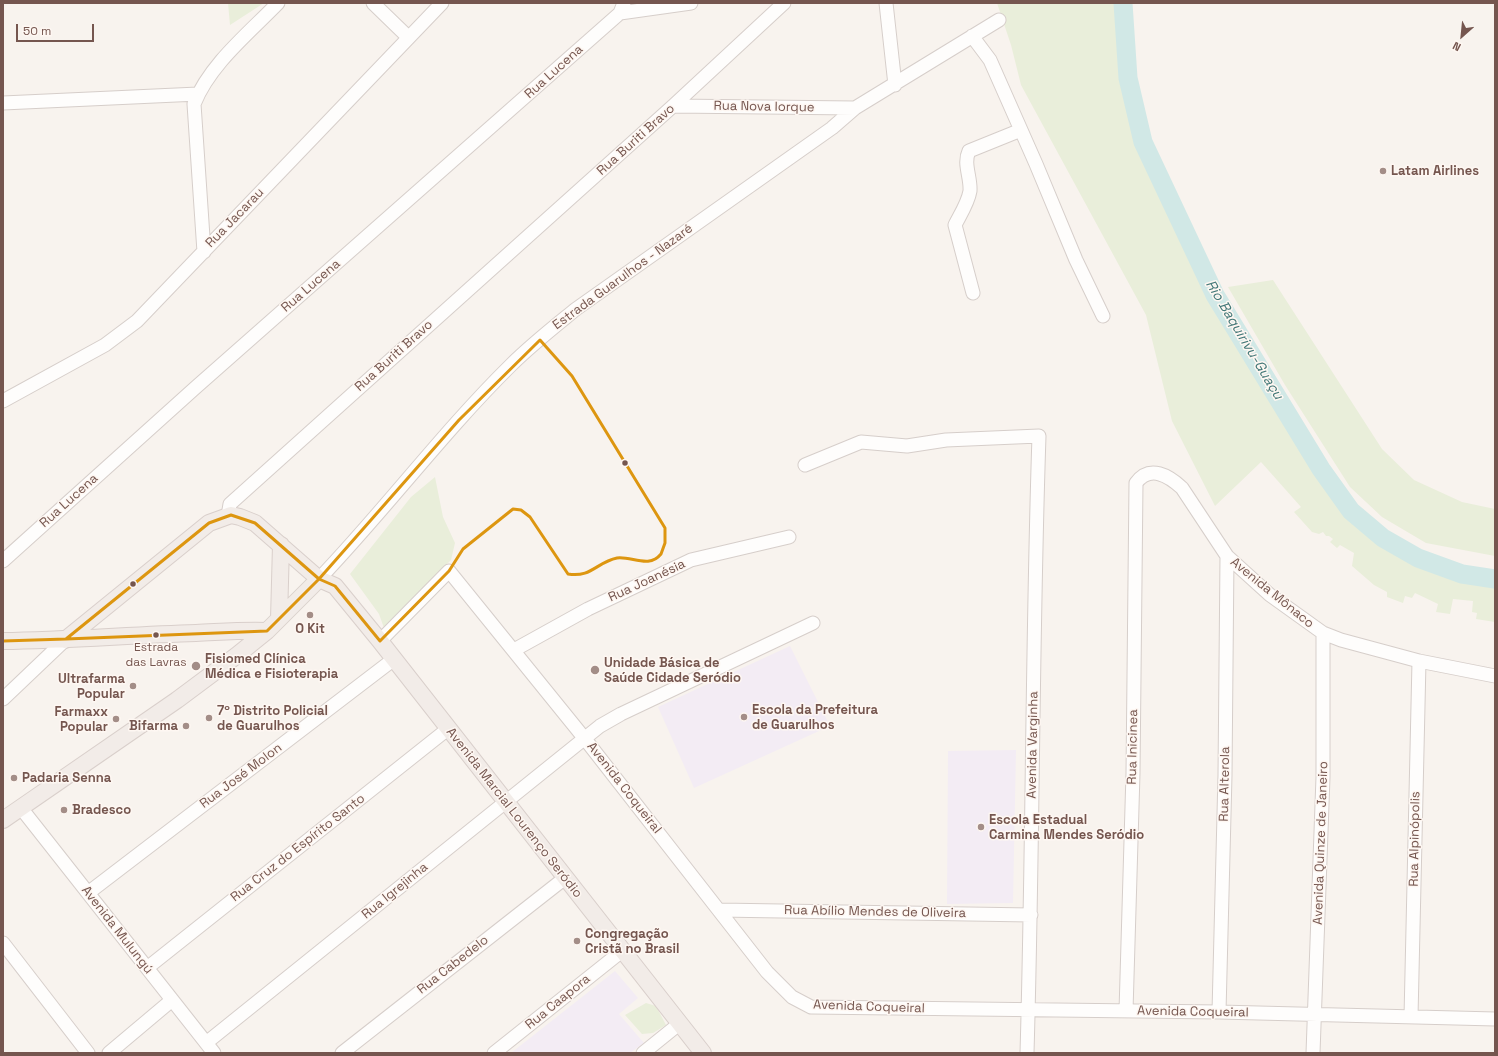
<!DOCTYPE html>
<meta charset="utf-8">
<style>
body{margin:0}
#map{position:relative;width:1498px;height:1056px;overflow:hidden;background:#f8f3ee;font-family:"Space Grotesk",sans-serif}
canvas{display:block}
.frame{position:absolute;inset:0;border:4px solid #75564f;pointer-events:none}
.north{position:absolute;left:1442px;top:16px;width:40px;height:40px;-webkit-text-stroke:3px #fef7f2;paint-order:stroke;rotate:207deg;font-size:11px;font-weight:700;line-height:16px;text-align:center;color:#75564f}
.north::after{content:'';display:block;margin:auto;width:14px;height:18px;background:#75564f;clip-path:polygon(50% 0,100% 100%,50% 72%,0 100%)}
.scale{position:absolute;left:16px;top:24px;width:78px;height:18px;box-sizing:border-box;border:2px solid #75564f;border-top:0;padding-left:5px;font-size:12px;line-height:14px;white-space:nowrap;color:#75564f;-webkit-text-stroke:3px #fef7f2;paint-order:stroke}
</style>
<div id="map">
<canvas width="1498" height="1056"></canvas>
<div class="frame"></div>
<div class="north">N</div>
<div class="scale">50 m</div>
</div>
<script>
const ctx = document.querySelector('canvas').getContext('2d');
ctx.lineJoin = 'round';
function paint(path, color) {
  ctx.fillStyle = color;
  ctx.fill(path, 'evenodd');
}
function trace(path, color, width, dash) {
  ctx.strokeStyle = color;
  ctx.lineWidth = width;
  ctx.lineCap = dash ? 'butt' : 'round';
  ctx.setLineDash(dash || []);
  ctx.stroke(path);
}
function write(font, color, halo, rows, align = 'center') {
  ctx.font = font + ' "Space Grotesk",sans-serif';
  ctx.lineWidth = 3;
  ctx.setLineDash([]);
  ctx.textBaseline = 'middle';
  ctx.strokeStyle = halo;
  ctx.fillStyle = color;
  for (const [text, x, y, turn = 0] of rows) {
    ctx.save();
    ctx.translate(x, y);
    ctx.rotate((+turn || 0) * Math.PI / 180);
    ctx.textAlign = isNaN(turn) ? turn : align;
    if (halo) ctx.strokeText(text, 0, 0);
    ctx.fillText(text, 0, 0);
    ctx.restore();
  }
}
paint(new Path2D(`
 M 790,646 L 830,726 L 694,788 L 658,707 Z
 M 1016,750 L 1013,903 L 947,904 L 948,751 Z
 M 615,971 L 638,998 L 619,1014 L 644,1043 L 630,1053 L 511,1053 Z`), '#f3ecf4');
paint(new Path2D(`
 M 228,3 L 264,3 L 230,25 Z
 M 997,3 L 1125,3 L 1128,78 L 1163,203 L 1238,333 L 1332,484 L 1327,488 L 1350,520 L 1381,544 L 1460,579 L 1495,584 L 1495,622 L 1476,619 L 1477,613 L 1472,612 L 1473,601 L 1453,599 L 1450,614 L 1436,612 L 1438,604 L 1415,593 L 1412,598 L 1405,596 L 1403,603 L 1387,597 L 1387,592 L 1374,585 L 1352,566 L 1354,553 L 1340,545 L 1337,548 L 1330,542 L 1333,539 L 1329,536 L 1326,536 L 1323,532 L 1319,534 L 1312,532 L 1294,512 L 1301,507 L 1261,462 L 1215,506 L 1172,421 L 1146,315 L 1021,85 L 1011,45 Z
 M 1273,280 L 1382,449 L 1414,480 L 1462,502 L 1495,509 L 1495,556 L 1426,543 L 1382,517 L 1350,487 L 1285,385 L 1228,287 Z
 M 435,477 L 443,517 L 455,543 L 451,560 L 384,628 L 379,614 L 350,574 L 411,497 Z
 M 646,1003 L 656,1006 L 666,1025 L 653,1033 L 642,1034 L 625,1015 Z`), '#e9eeda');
trace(new Path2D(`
 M 1123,3 L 1128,78 L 1143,142 L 1215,295 L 1321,469 L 1351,511 L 1383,538 L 1418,558 L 1462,574 L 1495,579`), '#d1e8e6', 19);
const minor = new Path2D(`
 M 373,3 L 408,37
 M 886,3 L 895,85
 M 620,13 L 691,3
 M 972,36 L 990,60 L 1036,164 L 1076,260 L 1103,316
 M 3,103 L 198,94
 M 673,106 L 855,108
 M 204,252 L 194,104 C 210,64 249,33 278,3
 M 973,293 L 955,225 C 960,215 968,203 970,191 C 971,177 963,164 969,151 L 1021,130
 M 3,401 L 105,345 L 137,321 L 442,3
 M 805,465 L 861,442 L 907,446 L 946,440 L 1039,436 C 1032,642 1033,847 1027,1053
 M 228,516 L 230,504 L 673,106 L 784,3
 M 3,561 L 195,388 L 620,13 L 624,3
 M 319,579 C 385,510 443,432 511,365 C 531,345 554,327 576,309 L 832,128 L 855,108 L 999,20
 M 380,641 L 449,571 L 585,739 L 767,972 L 792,997 L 811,1007 L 1219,1012 L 1495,1019
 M 514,650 L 588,609 L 691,560 L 789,537
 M 3,699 L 65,640
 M 21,808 L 214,1053
 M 88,893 L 394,659
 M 719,910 L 1031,915
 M 3,943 L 88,1053
 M 147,968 L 449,728
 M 1126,1011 L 1133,773 L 1136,483 C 1150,464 1169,476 1182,488 L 1227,556 L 1270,595 L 1323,633 L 1341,640 L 1419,661 L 1495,676
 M 1219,1012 L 1225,775 L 1227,556
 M 1411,1017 L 1419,661
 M 206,1043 L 600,726 L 621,714 L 813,623
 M 109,1053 L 172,1000
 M 342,1053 L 565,878
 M 494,1053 L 622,951
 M 643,1053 L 679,1024
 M 1313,1053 L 1323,777 L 1323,633`);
const major = new Path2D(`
 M 279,619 L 281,545
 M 65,640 L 209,523 L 231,515 L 240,517 L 255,523 L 319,579 L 335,586 L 380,641 L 703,1053
 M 3,641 C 67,640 132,635 196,633 C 220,632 243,630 267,631
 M 3,820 L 177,700 L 236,656 L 267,631 L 319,579`);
trace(minor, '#d6ceca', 15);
trace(major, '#d9cfcb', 18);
trace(minor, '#fefdfc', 13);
trace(major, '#f2ece8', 16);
trace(new Path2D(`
 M 540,340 L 572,376 L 665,528 L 665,543 L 661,554 C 649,569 632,556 617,558 C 597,562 591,578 568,574 L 530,517 L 521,510 L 513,509 L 463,549 L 449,571 L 380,641 L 335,586 L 319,579 L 459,420 Z
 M 66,639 L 209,523 L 231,515 L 255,523 L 319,579
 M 66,639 L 267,631 L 319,579
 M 3,641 L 66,639`), '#dd9610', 3);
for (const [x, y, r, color] of [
 [1383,171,4,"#a38d87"],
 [625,463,3.5,"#75564f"],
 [133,584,3.5,"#75564f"],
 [310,615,4,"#a38d87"],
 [156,635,3.5,"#75564f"],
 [196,666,5,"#a38d87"],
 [595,670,5,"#a38d87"],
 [133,686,4,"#a38d87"],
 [744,717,4,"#a38d87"],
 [209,718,4,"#a38d87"],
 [116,719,4,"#a38d87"],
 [186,726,4,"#a38d87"],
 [14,778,4,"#a38d87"],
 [64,810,4,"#a38d87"],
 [981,827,4,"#a38d87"],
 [577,941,4,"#a38d87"]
]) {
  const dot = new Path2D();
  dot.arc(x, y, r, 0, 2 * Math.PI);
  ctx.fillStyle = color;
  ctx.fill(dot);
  trace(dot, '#fef7f2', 1.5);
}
write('12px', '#75564f', '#fef7f2', [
 ["Estrada",156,648],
 ["das Lavras",156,663]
]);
write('13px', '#75564f', '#fef7f2', [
 ["Rua Lucena",554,72,-42],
 ["Rua Nova Iorque",764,107,1],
 ["Rua Buriti Bravo",636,140,-42],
 ["Rua Jacarau",235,218,-46],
 ["Estrada Guarulhos - Nazaré",623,277,-36],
 ["Rua Lucena",311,286,-41],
 ["Rua Buriti Bravo",394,356,-42],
 ["Rua Lucena",69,501,-42],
 ["Rua Joanésia",647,581,-25],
 ["Avenida Mônaco",1272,593,39],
 ["Avenida Varginha",1033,745,-89],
 ["Rua Inicinea",1133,747,-89],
 ["Rua José Molon",241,776,-37],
 ["Rua Alterola",1225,784,-89],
 ["Avenida Coqueiral",624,788,52],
 ["Avenida Marcial Lourenço Seródio",514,813,52],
 ["Rua Alpinópolis",1415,839,-89],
 ["Avenida Quinze de Janeiro",1321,843,-88],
 ["Rua Cruz do Espírito Santo",298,848,-38],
 ["Rua Igrejinha",395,891,-39],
 ["Rua Abílio Mendes de Oliveira",875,912,1],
 ["Avenida Mulungú",117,930,52],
 ["Rua Cabedelo",453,965,-38],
 ["Rua Caapora",558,1002,-39],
 ["Avenida Coqueiral",869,1007,2],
 ["Avenida Coqueiral",1193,1012,1]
]);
write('bold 13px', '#75564f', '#fef7f2', [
 ["Latam Airlines",1391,171],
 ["O Kit",310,629,"center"],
 ["Fisiomed Clínica",205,659],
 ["Médica e Fisioterapia",205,674],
 ["Unidade Básica de",604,663],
 ["Saúde Cidade Seródio",604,678],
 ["Ultrafarma",125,679,"right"],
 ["Popular",125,694,"right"],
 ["Escola da Prefeitura",752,710],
 ["de Guarulhos",752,725],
 ["7º Distrito Policial",217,711],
 ["de Guarulhos",217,726],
 ["Farmaxx",108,712,"right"],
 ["Popular",108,727,"right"],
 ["Bifarma",178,726,"right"],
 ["Padaria Senna",22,778],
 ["Bradesco",72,810],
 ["Escola Estadual",989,820],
 ["Carmina Mendes Seródio",989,835],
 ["Congregação",585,934],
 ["Cristã no Brasil",585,949]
], 'left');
write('italic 14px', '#437878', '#fef7f2', [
 ["Rio Baquirivu-Guaçu",1244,340,59]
]);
</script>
